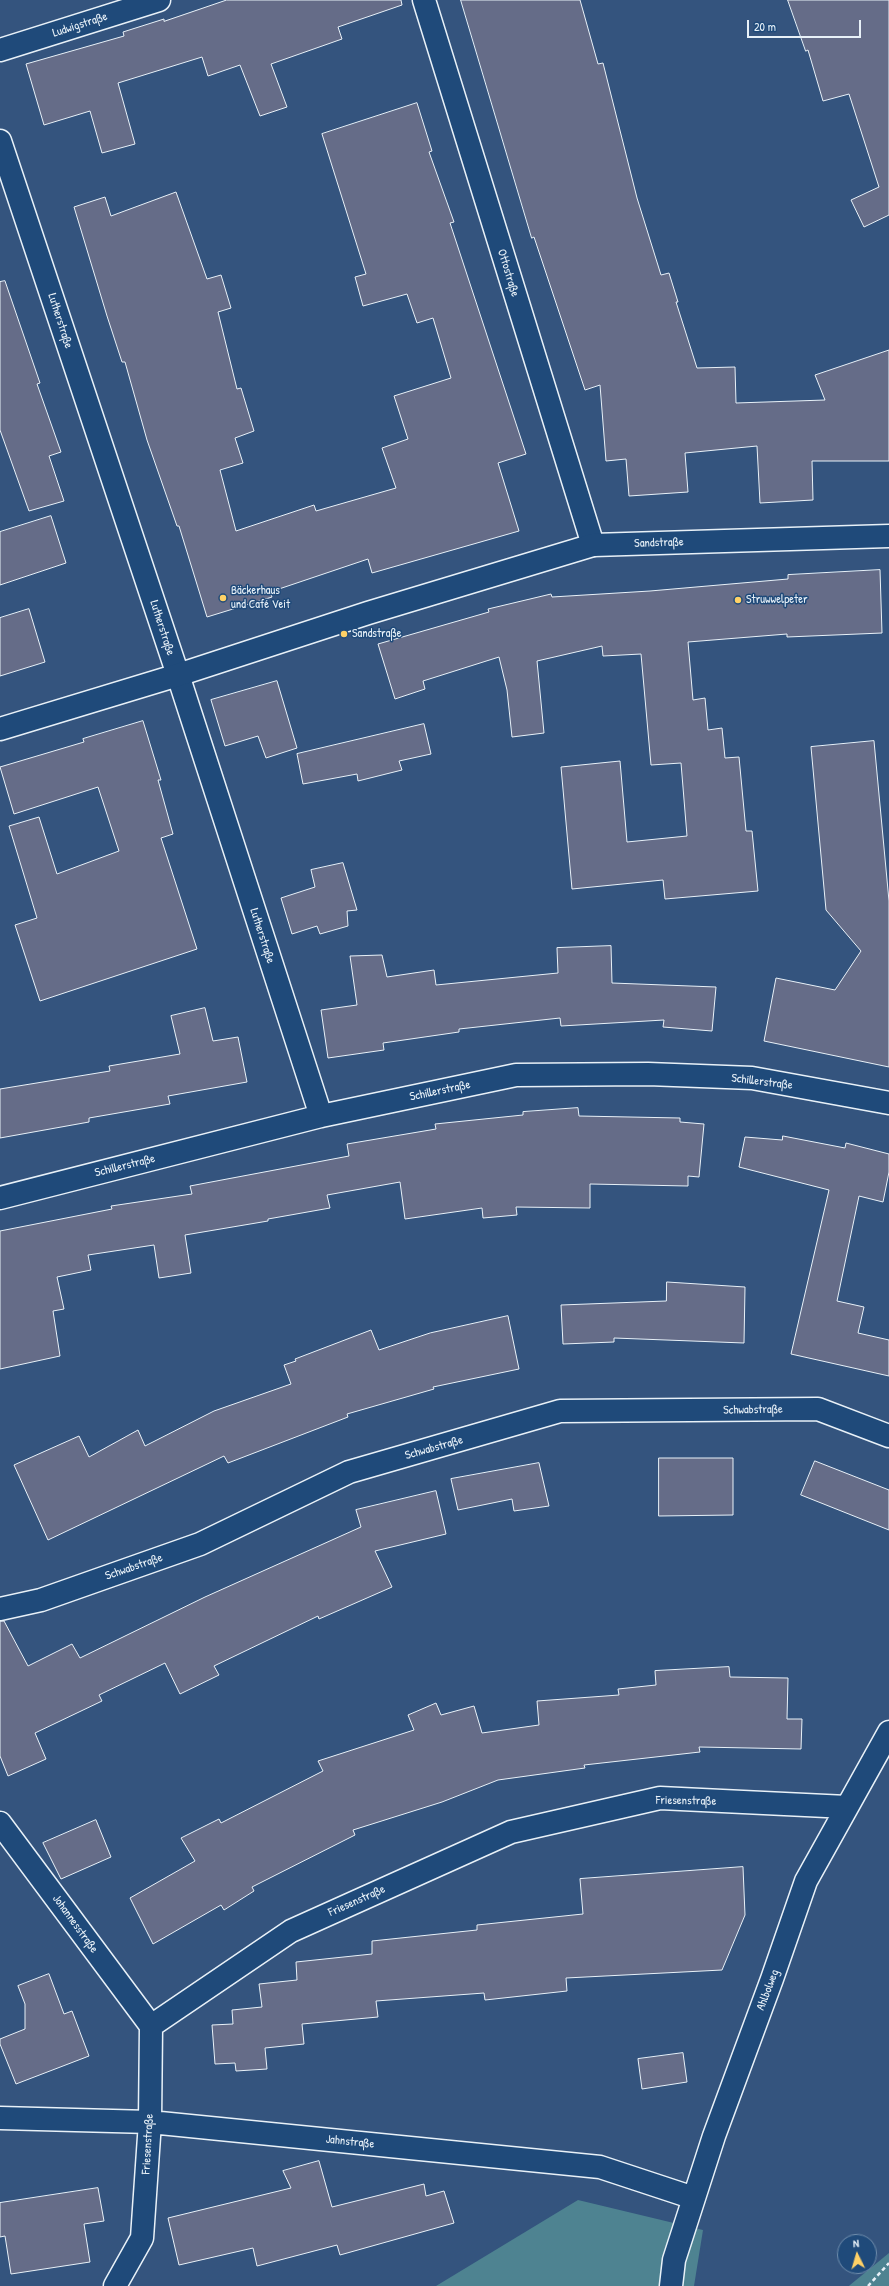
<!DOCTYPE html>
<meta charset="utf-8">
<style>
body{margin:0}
#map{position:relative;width:889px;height:2286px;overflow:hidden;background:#34547e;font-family:"Patrick Hand",sans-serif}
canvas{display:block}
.north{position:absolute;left:837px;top:2234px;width:40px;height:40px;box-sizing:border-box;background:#1f4a7a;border:1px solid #6f8dac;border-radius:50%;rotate:355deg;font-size:11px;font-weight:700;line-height:16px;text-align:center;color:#e8f1f8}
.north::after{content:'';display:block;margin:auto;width:14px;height:18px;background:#ffd166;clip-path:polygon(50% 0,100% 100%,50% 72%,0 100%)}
.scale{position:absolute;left:747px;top:20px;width:114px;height:18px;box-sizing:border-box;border:2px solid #e8f1f8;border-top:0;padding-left:5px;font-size:12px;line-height:14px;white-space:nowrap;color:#e8f1f8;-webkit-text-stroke:3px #1f4a7a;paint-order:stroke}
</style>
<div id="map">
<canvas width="889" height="2286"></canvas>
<div class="north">N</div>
<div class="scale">20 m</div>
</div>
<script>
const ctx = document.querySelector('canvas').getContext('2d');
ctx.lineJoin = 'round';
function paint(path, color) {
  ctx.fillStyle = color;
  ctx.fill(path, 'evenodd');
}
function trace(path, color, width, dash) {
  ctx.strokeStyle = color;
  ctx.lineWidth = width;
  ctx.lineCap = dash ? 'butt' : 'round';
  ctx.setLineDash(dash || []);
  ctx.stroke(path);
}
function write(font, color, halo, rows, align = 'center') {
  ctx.font = font + ' "Patrick Hand",sans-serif';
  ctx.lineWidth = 3;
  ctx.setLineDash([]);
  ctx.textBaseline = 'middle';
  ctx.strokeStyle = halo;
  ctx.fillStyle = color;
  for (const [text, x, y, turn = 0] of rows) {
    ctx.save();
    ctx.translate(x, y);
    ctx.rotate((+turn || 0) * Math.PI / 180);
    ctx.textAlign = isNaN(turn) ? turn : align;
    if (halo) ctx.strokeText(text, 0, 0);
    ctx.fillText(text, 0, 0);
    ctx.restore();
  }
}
paint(new Path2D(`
 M 578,2200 L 703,2230 L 694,2286 L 436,2286 Z
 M 889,2253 L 889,2286 L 849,2286 L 850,2285 Z`), '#4e8391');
const building = new Path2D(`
 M 227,0 L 401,0 L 402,5 L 338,27 L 342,39 L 271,64 L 287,107 L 260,116 L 240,65 L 208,76 L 202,57 L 118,83 L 135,144 L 102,153 L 90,111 L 44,125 L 26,64 L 124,36 L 123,32 L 164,19 L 164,21 Z
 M 461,0 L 580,0 L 598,64 L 603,63 L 637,198 L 661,275 L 669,273 L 678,302 L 676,302 L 697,368 L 735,367 L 736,403 L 825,400 L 815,375 L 889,350 L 889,461 L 812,461 L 813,500 L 760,503 L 757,446 L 685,453 L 688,492 L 629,496 L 626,459 L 606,461 L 600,385 L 585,390 L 534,237 L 532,238 Z
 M 788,0 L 889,0 L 889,215 L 864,227 L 851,200 L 879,187 L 849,94 L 823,101 L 808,50 L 806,51 Z
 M 417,103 L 432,151 L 429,152 L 454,222 L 450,223 L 526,454 L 498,463 L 519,531 L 372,573 L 368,559 L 270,592 L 272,597 L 207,617 L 179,526 L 177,526 L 147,440 L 125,362 L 122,362 L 107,316 L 74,207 L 105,197 L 111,216 L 176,192 L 207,279 L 221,275 L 231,308 L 218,312 L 237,389 L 241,388 L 254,431 L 235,438 L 243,463 L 220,470 L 236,531 L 314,505 L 316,511 L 396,488 L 382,448 L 408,439 L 394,396 L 451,378 L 433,318 L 417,323 L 407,294 L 363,306 L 355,277 L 366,274 L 322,134 Z
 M 5,281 L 40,383 L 37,384 L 61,452 L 49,456 L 64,501 L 29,511 L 0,430 L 0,282 Z
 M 51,516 L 66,563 L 0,585 L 0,532 Z
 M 880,570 L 882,633 L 787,637 L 787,634 L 688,642 L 693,700 L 705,698 L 708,730 L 722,728 L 725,758 L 739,757 L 746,831 L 752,831 L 758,891 L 665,899 L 663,880 L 572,889 L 561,767 L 620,761 L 627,842 L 687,836 L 681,763 L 651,765 L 641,654 L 603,656 L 602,646 L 537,661 L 544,733 L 512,737 L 507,690 L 499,657 L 423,681 L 425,689 L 395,699 L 378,644 L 489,612 L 488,609 L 551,594 L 552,597 L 650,591 L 788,579 L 788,575 Z
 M 29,609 L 45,662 L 0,676 L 0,618 Z
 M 277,681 L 297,748 L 266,758 L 258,736 L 225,746 L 211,700 Z
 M 143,721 L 161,780 L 158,780 L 173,834 L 161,838 L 197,949 L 40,1001 L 15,925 L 37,918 L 9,826 L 39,817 L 57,874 L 119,851 L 98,787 L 14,814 L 0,767 L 84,742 L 83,739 Z
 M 424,724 L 431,754 L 399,761 L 402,770 L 358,781 L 357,774 L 303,784 L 297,754 Z
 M 874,741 L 889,901 L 889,1067 L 764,1041 L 776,978 L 835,990 L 861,951 L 826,910 L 811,747 Z
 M 343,863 L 357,910 L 347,911 L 348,926 L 320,934 L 317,926 L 292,934 L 281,898 L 315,887 L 311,870 Z
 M 611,946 L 612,983 L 716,987 L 712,1031 L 663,1027 L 664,1020 L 561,1026 L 560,1018 L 459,1029 L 459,1032 L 383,1043 L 384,1050 L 328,1058 L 321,1010 L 357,1005 L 350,956 L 382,955 L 387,977 L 434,970 L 436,985 L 558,973 L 557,948 Z
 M 205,1008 L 213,1041 L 238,1037 L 247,1082 L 168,1096 L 170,1104 L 89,1118 L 89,1122 L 0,1138 L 0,1089 L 110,1071 L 109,1066 L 180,1054 L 171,1016 Z
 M 578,1108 L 579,1116 L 680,1118 L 680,1122 L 704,1124 L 699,1177 L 688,1176 L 688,1186 L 590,1184 L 590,1208 L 516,1207 L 517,1215 L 483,1218 L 482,1208 L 405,1219 L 400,1182 L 327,1195 L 330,1208 L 268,1219 L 268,1221 L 185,1235 L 191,1273 L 159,1278 L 154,1245 L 88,1255 L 91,1270 L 57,1277 L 64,1309 L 53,1311 L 60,1356 L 0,1369 L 0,1231 L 112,1209 L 111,1206 L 192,1194 L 190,1186 L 349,1156 L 347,1144 L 436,1129 L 435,1124 L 523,1115 L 523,1112 Z
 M 783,1136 L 845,1148 L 846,1143 L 889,1154 L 889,1172 L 883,1202 L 859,1196 L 837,1301 L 864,1307 L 858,1333 L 889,1340 L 889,1376 L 791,1354 L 829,1190 L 739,1167 L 745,1137 L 782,1140 Z
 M 667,1282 L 745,1287 L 744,1343 L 614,1338 L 614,1342 L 563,1344 L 561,1305 L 666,1301 Z
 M 508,1316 L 519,1369 L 433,1387 L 434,1389 L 347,1414 L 348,1417 L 228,1463 L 224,1456 L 48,1540 L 14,1465 L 79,1436 L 89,1457 L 138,1430 L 145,1446 L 214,1411 L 291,1384 L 284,1365 L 296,1361 L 295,1359 L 371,1330 L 379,1350 L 430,1333 Z
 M 659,1458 L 733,1458 L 733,1515 L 659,1516 Z
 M 815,1461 L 889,1490 L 889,1530 L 801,1495 Z
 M 539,1463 L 549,1506 L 514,1511 L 512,1499 L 458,1510 L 451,1479 Z
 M 436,1491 L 446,1534 L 375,1551 L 392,1587 L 319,1619 L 318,1616 L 214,1666 L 219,1675 L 180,1694 L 165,1663 L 99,1695 L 102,1701 L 35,1733 L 46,1759 L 8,1776 L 0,1756 L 0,1621 L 4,1621 L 28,1666 L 72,1644 L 80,1658 L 205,1597 L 361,1527 L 356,1510 Z
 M 729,1667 L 730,1677 L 788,1678 L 787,1719 L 802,1719 L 801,1749 L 699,1747 L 700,1752 L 584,1765 L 585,1768 L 498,1780 L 442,1802 L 353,1830 L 355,1835 L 252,1887 L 254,1891 L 224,1910 L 221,1905 L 153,1944 L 130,1898 L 195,1861 L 181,1838 L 219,1819 L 221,1823 L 323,1771 L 318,1761 L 414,1730 L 408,1715 L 436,1703 L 441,1715 L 474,1706 L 482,1733 L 539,1725 L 537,1701 L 619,1695 L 618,1689 L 656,1685 L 655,1671 Z
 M 96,1820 L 111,1857 L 61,1879 L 43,1843 Z
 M 743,1867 L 745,1915 L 722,1970 L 566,1978 L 567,1991 L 485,2000 L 484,1993 L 376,2001 L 378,2017 L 302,2024 L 304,2044 L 265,2048 L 267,2069 L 236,2071 L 235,2063 L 215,2064 L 212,2025 L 233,2024 L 232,2010 L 262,2007 L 259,1984 L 297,1980 L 296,1962 L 372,1954 L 372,1941 L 477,1930 L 477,1925 L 583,1914 L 580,1879 Z
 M 49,1974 L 64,2014 L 72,2011 L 89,2056 L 16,2084 L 0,2044 L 0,2039 L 25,2029 L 25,2004 L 18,1986 Z
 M 683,2053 L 687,2082 L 642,2089 L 638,2059 Z
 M 319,2161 L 332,2207 L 424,2184 L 426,2196 L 444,2191 L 454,2223 L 340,2255 L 337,2245 L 257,2266 L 253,2248 L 179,2265 L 168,2218 L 291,2188 L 283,2171 Z
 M 98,2188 L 104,2221 L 84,2224 L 90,2262 L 11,2274 L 5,2236 L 0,2237 L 0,2203 Z`);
paint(building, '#656c88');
trace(building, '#e8f1f8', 1);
const minor = new Path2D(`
 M 424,0 L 593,545
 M 0,50 L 159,0
 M 0,141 L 178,675 L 321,1116
 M 0,1198 L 321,1116 L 516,1075 L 648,1074 L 752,1078 L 889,1103
 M 0,1609 L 41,1600 L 200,1544 L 349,1472 L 560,1411 L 818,1409 L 889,1436
 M 0,1823 L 151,2026
 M 151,2026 L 291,1931 L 511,1832 L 660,1798 L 847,1807
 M 0,2118 L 150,2122 L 600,2167 L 694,2198
 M 115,2286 L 142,2238 L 150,2122 L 151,2026
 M 671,2286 L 674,2260 L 714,2136 L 772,1979 L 806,1881 L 889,1732`);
const major = new Path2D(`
 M 0,729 L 178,675 L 368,613 L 593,545 L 889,536`);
trace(minor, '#e8f1f8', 25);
trace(major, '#e8f1f8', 25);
trace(new Path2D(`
 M 868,2286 L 889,2263`), '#e8f1f8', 2.5, [4, 3]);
trace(minor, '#1f4a7a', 22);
trace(major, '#1f4a7a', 22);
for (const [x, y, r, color] of [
 [223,598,4,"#ffd166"],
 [738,600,4,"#ffd166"],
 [344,634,4,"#ffd166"]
]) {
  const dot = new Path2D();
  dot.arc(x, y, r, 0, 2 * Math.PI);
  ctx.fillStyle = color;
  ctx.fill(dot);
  trace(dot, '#1f4a7a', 1.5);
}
write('12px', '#e8f1f8', '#1f4a7a', [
 ["Ludwigstraße",80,25,-18],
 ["Ottostraße",508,273,73],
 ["Lutherstraße",60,321,72],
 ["Sandstraße",659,543,-2],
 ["Lutherstraße",162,628,72],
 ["Lutherstraße",262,936,72],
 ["Schillerstraße",762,1082,7],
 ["Schillerstraße",440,1091,-12],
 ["Schillerstraße",125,1166,-14],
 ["Schwabstraße",753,1410,-1],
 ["Schwabstraße",434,1448,-16],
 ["Schwabstraße",134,1567,-19],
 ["Friesenstraße",686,1801,1],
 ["Friesenstraße",357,1901,-24],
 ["Johannesstraße",75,1924,54],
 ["Ahlbolweg",768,1990,-69],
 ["Jahnstraße",350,2142,6],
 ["Friesenstraße",148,2144,-87]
]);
write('12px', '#e8f1f8', '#1f4a7a', [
 ["Bäckerhaus",231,591],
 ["und Café Veit",231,605],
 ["Struwwelpeter",746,600],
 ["Sandstraße",352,634]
], 'left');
</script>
